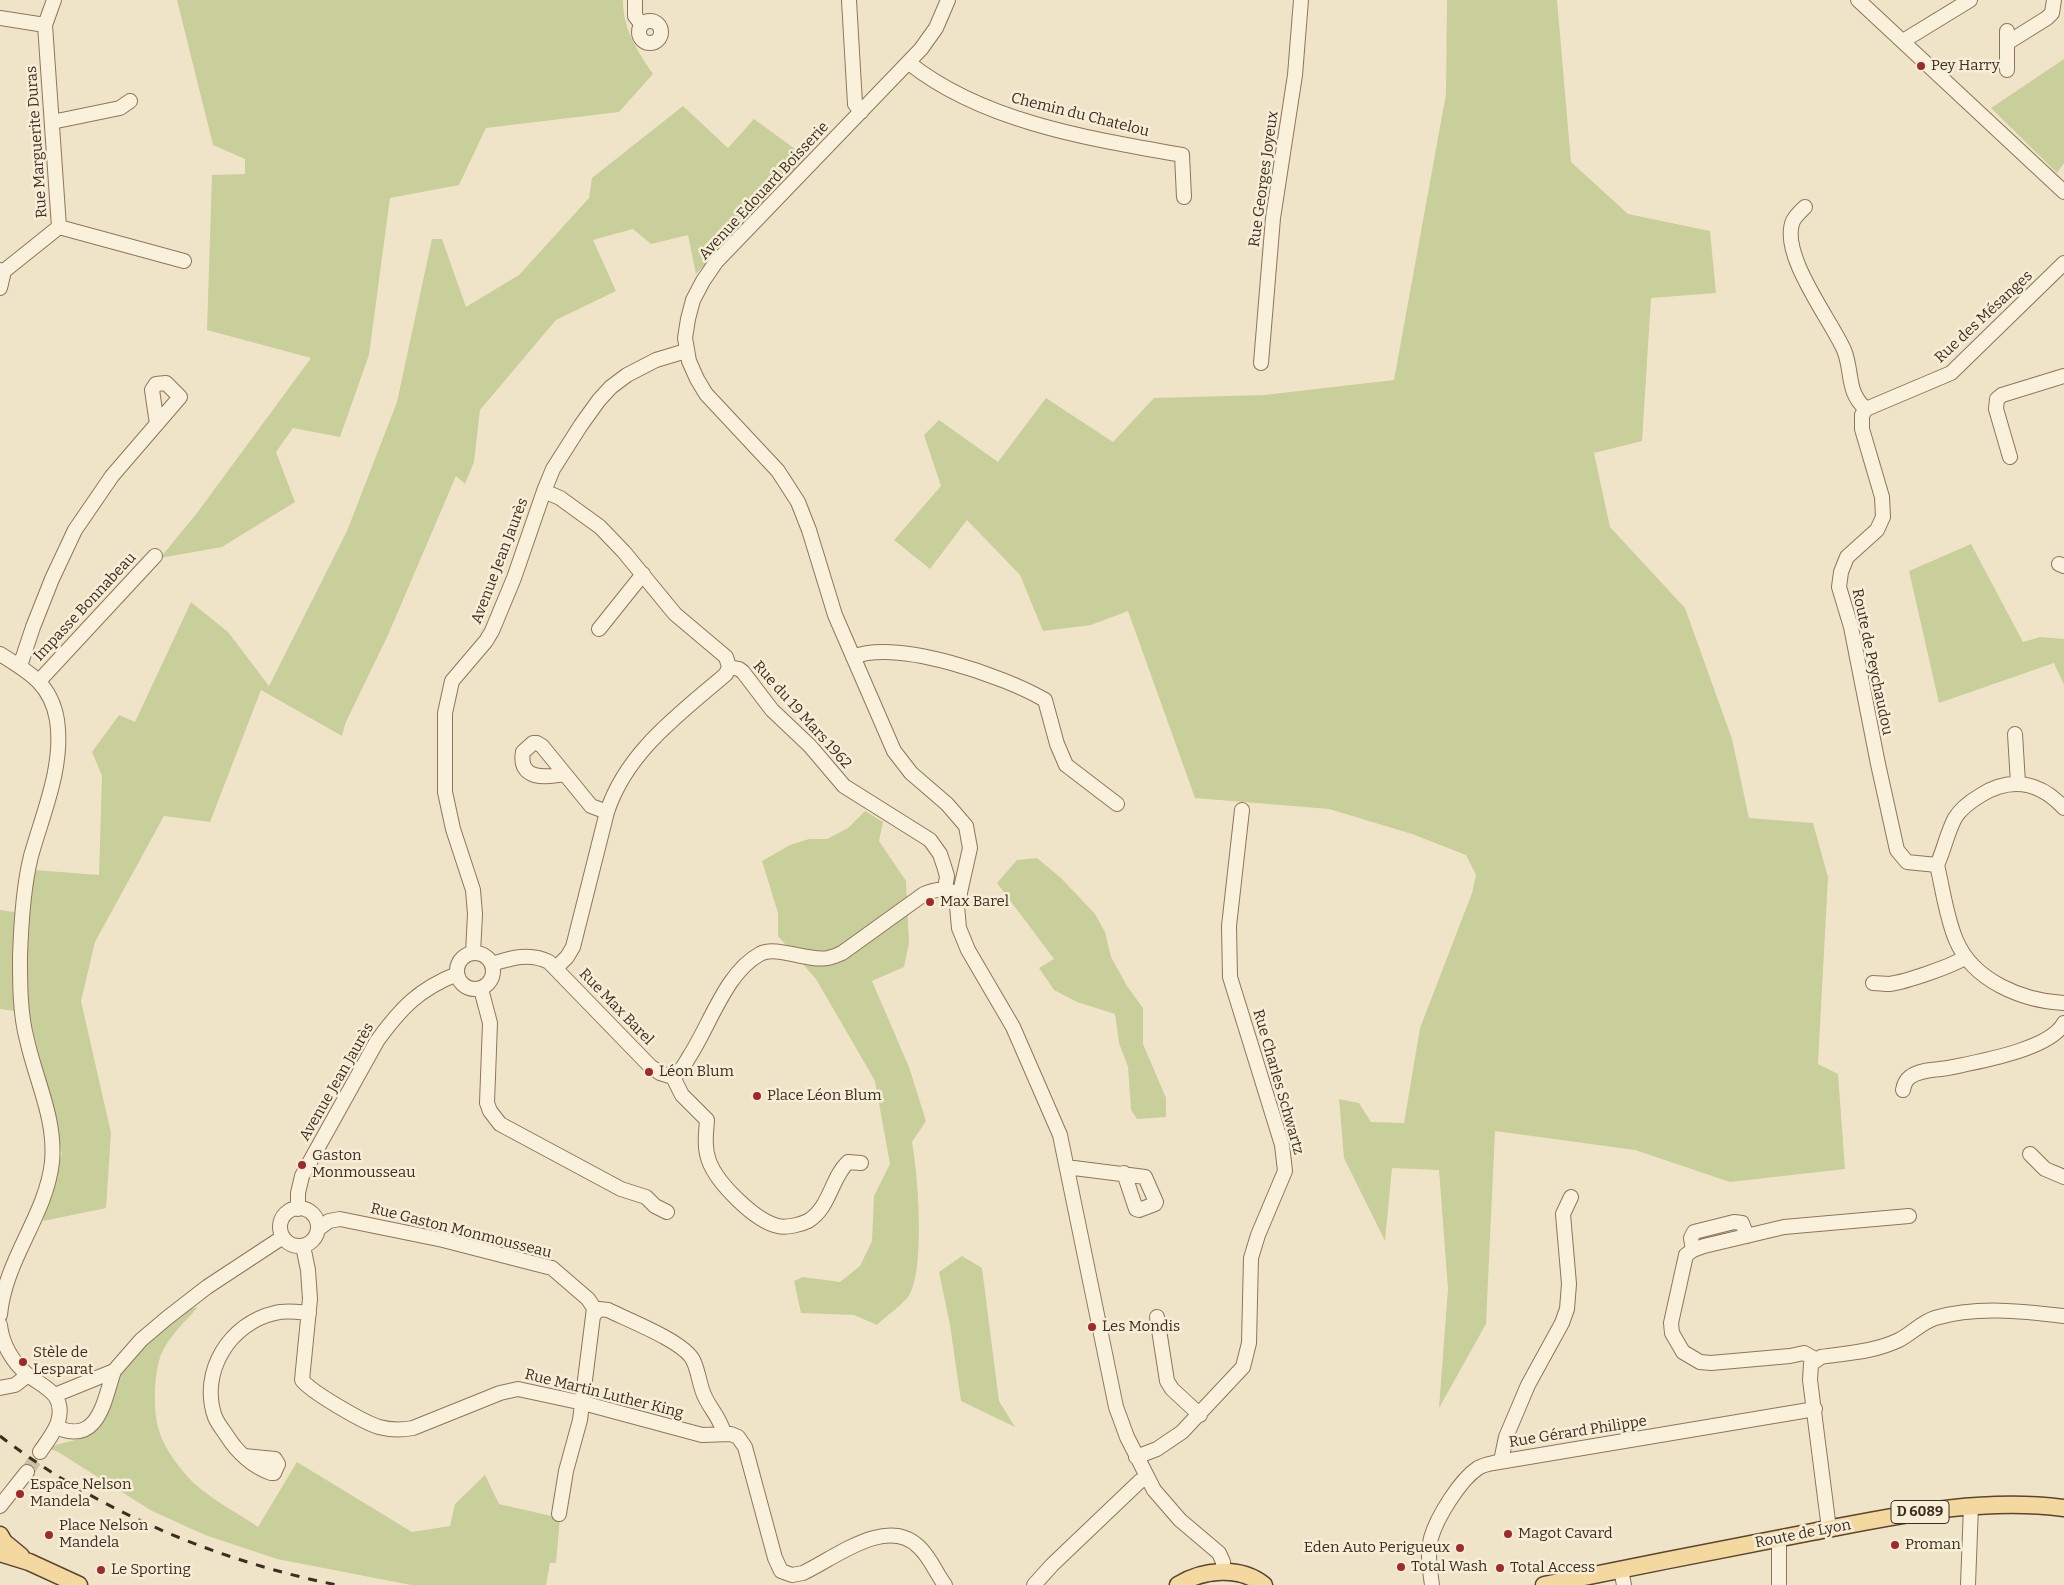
<!DOCTYPE html>
<meta charset="utf-8">
<style>
body{margin:0}
canvas{display:block;background:#f0e4c8}
</style>
<canvas width="2064" height="1585"></canvas>
<script>
const ctx = document.querySelector('canvas').getContext('2d');
ctx.lineJoin = 'round';
function paint(path, color) {
  ctx.fillStyle = color;
  ctx.fill(path, 'evenodd');
}
function trace(path, color, width, dash) {
  ctx.strokeStyle = color;
  ctx.lineWidth = width;
  ctx.lineCap = dash ? 'butt' : 'round';
  ctx.setLineDash(dash || []);
  ctx.stroke(path);
}
function write(font, color, halo, rows, align = 'center') {
  ctx.font = font + ' Bitter,serif';
  ctx.lineWidth = 5;
  ctx.setLineDash([]);
  ctx.textBaseline = 'middle';
  ctx.strokeStyle = halo;
  ctx.fillStyle = color;
  for (const [text, x, y, turn = 0] of rows) {
    ctx.save();
    ctx.translate(x, y);
    ctx.rotate((+turn || 0) * Math.PI / 180);
    ctx.textAlign = isNaN(turn) ? turn : align;
    if (halo) ctx.strokeText(text, 0, 0);
    ctx.fillText(text, 0, 0);
    ctx.restore();
  }
}
paint(new Path2D(`
 M 177,0 L 623,0 C 623,30 637,50 653,74 L 619,112 L 486,128 L 459,185 L 390,198 L 369,355 L 340,437 L 293,428 L 276,452 L 295,502 L 222,547 L 160,558 L 197,513 L 311,358 L 207,330 L 212,175 L 245,174 L 245,159 L 213,145 Z
 M 1447,0 L 1557,0 L 1571,162 L 1628,214 L 1710,231 L 1716,293 L 1651,298 L 1642,441 L 1594,453 L 1610,527 L 1685,608 L 1732,739 L 1749,818 L 1813,823 L 1828,877 L 1818,1064 L 1838,1074 L 1845,1169 L 1730,1182 L 1635,1150 L 1495,1131 L 1486,1324 L 1439,1408 L 1448,1289 L 1439,1170 L 1392,1168 L 1385,1241 L 1344,1158 L 1339,1099 L 1359,1103 L 1371,1122 L 1404,1123 L 1420,1028 L 1472,893 L 1476,875 L 1466,855 L 1412,834 L 1329,809 L 1195,798 L 1128,611 L 1091,625 L 1043,631 L 1020,575 L 967,520 L 930,569 L 894,540 L 941,486 L 924,435 L 939,420 L 998,462 L 1046,398 L 1113,442 L 1154,398 L 1264,395 L 1394,380 L 1446,94 Z
 M 2064,59 L 2064,163 L 2057,173 L 1991,108 Z
 M 683,106 L 728,148 L 754,119 L 806,157 L 696,274 L 688,235 L 651,244 L 633,229 L 593,240 L 616,291 L 556,320 L 480,410 L 474,462 L 465,484 L 456,476 L 388,635 L 345,724 L 342,736 L 261,690 L 210,822 L 164,816 L 95,942 L 81,1001 L 111,1133 L 106,1208 L 43,1221 L 62,1153 L 29,1013 L 0,1009 L 0,910 L 27,914 L 35,870 L 99,875 L 102,776 L 92,752 L 119,715 L 135,722 L 191,602 L 228,632 L 269,686 L 347,531 L 397,402 L 432,239 L 442,239 L 466,307 L 519,275 L 589,198 L 592,178 Z
 M 1971,544 L 2023,642 L 2040,637 L 2064,639 L 2064,685 L 2054,663 L 1939,703 L 1909,571 Z
 M 865,811 L 883,822 L 879,841 L 906,881 L 909,943 L 904,967 L 872,981 L 909,1067 L 926,1121 L 912,1142 C 918,1175 925,1264 910,1294 C 905,1303 885,1317 877,1325 L 854,1315 L 801,1313 L 794,1281 L 803,1277 L 840,1282 L 860,1266 L 872,1241 L 874,1196 L 890,1164 L 875,1081 L 816,979 L 778,936 L 778,913 L 762,861 L 790,845 L 809,839 L 827,839 L 848,828 Z
 M 1037,858 L 1061,878 L 1095,914 L 1105,932 L 1111,957 L 1127,986 L 1143,1008 L 1143,1044 L 1166,1098 L 1166,1117 L 1137,1119 L 1131,1110 L 1128,1067 L 1119,1043 L 1115,1014 L 1077,1002 L 1054,990 L 1039,968 L 1054,959 L 997,883 L 1017,860 Z
 M 1736,1226 L 1739,1234 L 1698,1242 L 1698,1236 Z
 M 962,1256 L 982,1268 L 999,1401 L 1015,1427 L 961,1401 L 950,1325 L 939,1272 Z
 M 198,1307 C 185,1322 169,1336 161,1355 C 154,1373 153,1408 158,1427 C 163,1447 180,1470 195,1484 C 214,1501 238,1513 258,1527 L 297,1462 L 412,1532 L 450,1526 L 455,1504 L 485,1475 L 499,1504 L 560,1518 L 556,1563 L 550,1563 L 546,1585 L 411,1585 L 277,1559 L 205,1535 L 152,1511 L 58,1452 L 48,1448 C 62,1441 84,1441 94,1431 C 112,1414 110,1391 122,1369 C 126,1362 176,1317 184,1312 C 188,1310 193,1308 198,1307 Z`), '#c9cf9b');
trace(new Path2D(`
 M 27,1472 L 40,1452`), '#ccc0a6', 14, [14, 7]);
const minor = new Path2D(`
 M 635,0 L 635,16 L 642,25
 M 849,0 L 855,104 L 861,112
 M 948,0 L 936,28 L 921,49 L 716,262 L 703,281 L 693,300 L 688,319 L 685,338 L 689,361 L 697,379 L 706,394 L 778,471 L 798,502 L 809,530 L 835,615 L 894,751 L 911,773 L 947,804 L 966,826 L 970,848 L 957,906 L 959,928 L 968,950 L 1013,1027 L 1060,1135 L 1116,1407 L 1127,1437 L 1154,1490 L 1180,1520 L 1219,1553 L 1223,1562 L 1223,1572
 M 1858,0 L 2064,192
 M 0,18 L 45,25 L 59,227 L 4,271 L 0,270
 M639 32a11 11 0 1 1 22 0a11 11 0 1 1-22 0Z
 M 45,25 L 54,0
 M 1903,41 L 1970,0
 M 2007,43 L 2047,18 L 2052,13 L 2054,0
 M 909,63 C 983,122 1091,139 1182,155 L 1184,197
 M 2007,70 L 2007,31
 M 52,122 L 120,108 L 130,101
 M 1805,207 C 1801,211 1796,215 1793,221 C 1779,254 1831,320 1844,350 C 1853,372 1846,392 1866,409
 M 59,227 L 184,261
 M 0,288 L 4,271
 M 1261,363 L 1273,218 L 1295,75 L 1301,0
 M 1866,409 L 1862,415 L 1862,429 L 1882,497 L 1883,517 L 1877,530 L 1847,557 L 1841,572 L 1839,587 L 1851,627 L 1878,764 L 1897,850 L 1907,862 L 1937,865 C 1943,890 1946,916 1956,940 C 1973,981 2023,1001 2064,1003
 M 1866,409 L 1951,373 L 2064,263
 M 2010,457 L 1996,409 L 1997,399 L 2002,395 L 2064,376
 M 544,491 L 560,498 L 600,527 L 624,552 L 675,614 L 726,657 L 729,667
 M 2059,564 L 2064,566
 M 599,629 L 643,574
 M 0,654 C 29,672 51,684 57,720 C 64,766 43,813 31,856 C 23,888 21,924 20,957 C 20,985 20,1014 27,1040 C 36,1081 56,1119 52,1162 C 46,1216 5,1259 0,1315
 M 853,657 C 898,639 1004,676 1045,700 L 1057,744 L 1066,765 L 1117,804
 M 18,665 L 22,660 L 33,627 L 52,579 L 75,530 L 112,476 L 180,397 L 166,383 L 156,384 L 152,390 L 157,424
 M 729,667 L 739,669 L 743,672 L 772,710 L 810,746 L 844,786 L 930,840 L 940,854 L 944,866 L 947,876 L 945,889
 M 40,680 L 155,556
 M 2015,734 L 2018,783
 M 565,774 C 545,778 518,780 523,752 L 533,743 L 537,743 L 542,746 L 591,806 L 607,812
 M 1937,865 C 1944,850 1947,833 1955,818 C 1961,808 1971,801 1981,795 C 2012,776 2040,782 2064,808
 M457 971a18 18 0 1 1 36 0a18 18 0 1 1-36 0Z
 M 473,953 L 475,914 L 473,890 L 453,829 L 445,792 L 445,713 L 452,681 L 486,641 L 492,631 L 514,578 L 544,491 L 553,469 L 581,425 L 599,400 L 611,387 L 627,375 L 656,360 L 686,351
 M 492,964 C 511,958 530,952 549,962 L 650,1066 L 660,1073 L 673,1077 C 681,1072 685,1064 689,1057 C 710,1025 726,972 760,954 C 776,945 808,962 828,958 C 833,957 837,955 842,953 L 924,894 C 938,888 946,889 960,894
 M 556,968 L 567,957 L 573,947 L 607,812 C 627,751 680,714 726,674 L 729,667
 M 1873,983 C 1878,983 1884,984 1889,984 C 1906,982 1952,966 1966,957
 M 481,989 L 490,1023 L 487,1103 L 490,1111 L 500,1124 L 621,1189 L 646,1197 L 655,1206 L 667,1212
 M 673,1077 L 682,1095 L 707,1120 C 706,1134 704,1148 709,1161 C 717,1183 755,1221 778,1226 C 786,1228 800,1225 808,1221 C 830,1208 831,1178 848,1162 L 861,1163
 M 1903,1090 C 1904,1084 1906,1080 1910,1077 C 1920,1069 1936,1070 1948,1068 C 1976,1062 2050,1050 2064,1023
 M 2030,1154 L 2045,1169 L 2064,1177
 M 1067,1169 L 1074,1168 L 1145,1177 L 1156,1202 L 1155,1204 L 1139,1210 L 1136,1209 L 1124,1173
 M280 1227a19 19 0 1 1 38 0a19 19 0 1 1-38 0Z
 M 298,1209 L 298,1193 L 302,1176 L 377,1041 C 401,1008 419,989 457,974
 M 318,1229 L 329,1221 L 340,1219 L 443,1240 L 544,1266 L 552,1268 L 588,1299 L 594,1308 L 580,1420 L 566,1471 L 559,1514
 M 303,1246 L 308,1270 L 310,1299 L 302,1380 C 311,1392 363,1422 379,1427 C 390,1430 402,1430 413,1428 L 500,1393 L 518,1389 L 583,1403 L 702,1435 L 731,1434 L 738,1437 L 745,1447 L 775,1558 L 781,1571 L 792,1575 L 803,1573 C 835,1558 887,1515 919,1547 C 930,1557 936,1573 945,1585
 M 1693,1250 L 1691,1238 L 1694,1232 L 1734,1222 L 1742,1223 L 1747,1236
 M 593,1316 L 599,1309 L 608,1310 C 628,1320 683,1341 693,1360 C 699,1372 699,1385 705,1397 C 711,1410 721,1419 724,1434
 M 1157,1317 L 1167,1381 L 1172,1389 L 1200,1415
 M 0,1325 C 2,1344 13,1363 28,1375 C 45,1388 66,1394 58,1422 C 55,1432 46,1443 40,1452
 M 1815,1359 L 1804,1353 L 1790,1356 L 1711,1363 L 1700,1362 L 1683,1352 L 1672,1333 L 1671,1323 L 1686,1255 L 1693,1250 L 1704,1246 L 1784,1227 L 1909,1216
 M 0,1388 L 15,1385 L 28,1375
 M 55,1395 L 114,1371 L 141,1340 L 167,1318 L 207,1287 L 283,1237
 M 56,1427 C 99,1446 104,1400 114,1371
 M 244,1456 L 275,1459 L 278,1464 L 274,1473 L 271,1473 C 253,1467 237,1452 227,1436 C 223,1430 218,1424 215,1417 C 199,1372 230,1323 275,1313 C 286,1310 298,1312 309,1313
 M 1136,1457 L 1157,1449 L 1182,1432 L 1243,1367 L 1249,1343 L 1251,1258 L 1258,1235 L 1285,1171 L 1282,1145 L 1230,977 L 1229,926 L 1242,810
 M 1501,1461 L 1506,1437 L 1528,1385 L 1562,1323 L 1567,1309 L 1569,1284 L 1563,1214 L 1571,1197
 M 0,1506 L 27,1472
 M 1829,1529 L 1810,1380 L 1811,1364 L 1821,1357 C 1847,1353 1874,1352 1899,1340 C 1911,1334 1922,1322 1935,1318 C 1976,1306 2022,1311 2064,1316
 M 1621,1570 L 1624,1585
 M 1034,1585 L 1052,1565 L 1139,1482 L 1146,1477
 M 1432,1585 C 1430,1570 1427,1553 1431,1538 C 1437,1517 1460,1480 1478,1468 C 1483,1465 1488,1464 1493,1463 L 1815,1409
 M 1779,1585 L 1779,1539
 M 1968,1585 L 1971,1506`);
const major = new Path2D(`
 M 0,1535 L 4,1542 L 21,1556
 M 0,1553 L 29,1562 L 79,1585
 M 1178,1585 C 1203,1569 1240,1566 1264,1585
 M 1544,1585 C 1633,1567 1723,1549 1812,1532 C 1896,1516 1978,1497 2064,1508`);
trace(minor, '#8d765c', 16);
trace(major, '#5b4430', 19);
trace(minor, '#faf1dc', 14);
trace(major, '#f3d9a0', 16);
trace(new Path2D(`
 M 0,1436 C 97,1511 218,1561 337,1585`), '#3d2e20', 3, [9, 9]);
for (const [x, y, r, color] of [
 [1921,66,5,"#9e2a2b"],
 [930,902,5,"#9e2a2b"],
 [649,1072,5,"#9e2a2b"],
 [757,1096,5,"#9e2a2b"],
 [302,1165,5,"#9e2a2b"],
 [1092,1327,5,"#9e2a2b"],
 [23,1362,5,"#9e2a2b"],
 [20,1494,5,"#9e2a2b"],
 [1508,1534,5,"#9e2a2b"],
 [49,1535,5,"#9e2a2b"],
 [1895,1545,5,"#9e2a2b"],
 [1460,1548,5,"#9e2a2b"],
 [1401,1567,5,"#9e2a2b"],
 [1500,1568,5,"#9e2a2b"],
 [101,1570,5,"#9e2a2b"]
]) {
  const dot = new Path2D();
  dot.arc(x, y, r, 0, 2 * Math.PI);
  ctx.fillStyle = color;
  ctx.fill(dot);
  trace(dot, '#f7eed8', 2);
}
for (const [x, y, w] of [
 [1920,1512,58]
]) {
  const box = new Path2D();
  box.roundRect(x - w / 2, y - 11.5, w, 23, 4);
  ctx.fillStyle = '#f7eed8';
  ctx.fill(box);
  trace(box, '#3d2e20', 1);
}
write('bold 14px', '#3d2e20', null, [
 ["D 6089",1920,1512]
]);
write('15px', '#3d2e20', '#f7eed8', [
 ["Pey Harry",1931,66],
 ["Max Barel",940,902],
 ["Léon Blum",659,1072],
 ["Place Léon Blum",767,1096],
 ["Gaston",312,1156],
 ["Monmousseau",312,1173],
 ["Les Mondis",1102,1327],
 ["Stèle de",33,1353],
 ["Lesparat",33,1370],
 ["Espace Nelson",30,1485],
 ["Mandela",30,1502],
 ["Place Nelson",59,1526],
 ["Mandela",59,1543],
 ["Magot Cavard",1518,1534],
 ["Proman",1905,1545],
 ["Eden Auto Perigueux",1450,1548,"right"],
 ["Total Wash",1411,1567],
 ["Total Access",1510,1568],
 ["Le Sporting",111,1570]
], 'left');
write('15px', '#3d2e20', '#f7eed8', [
 ["Chemin du Chatelou",1080,115,14],
 ["Rue Marguerite Duras",37,142,-94],
 ["Rue Georges Joyeux",1264,179,-82],
 ["Avenue Edouard Boisserie",764,191,-47],
 ["Rue des Mésanges",1984,317,-43],
 ["Avenue Jean Jaurès",500,561,-69],
 ["Impasse Bonnabeau",85,607,-47],
 ["Route de Peychaudou",1872,662,78],
 ["Rue du 19 Mars 1962",802,715,48],
 ["Rue Max Barel",616,1007,46],
 ["Avenue Jean Jaurès",337,1082,-60],
 ["Rue Charles Schwartz",1278,1082,74],
 ["Rue Gaston Monmousseau",461,1231,14],
 ["Rue Martin Luther King",604,1394,14],
 ["Rue Gérard Philippe",1578,1432,-9],
 ["Route de Lyon",1803,1534,-11]
]);
</script>
